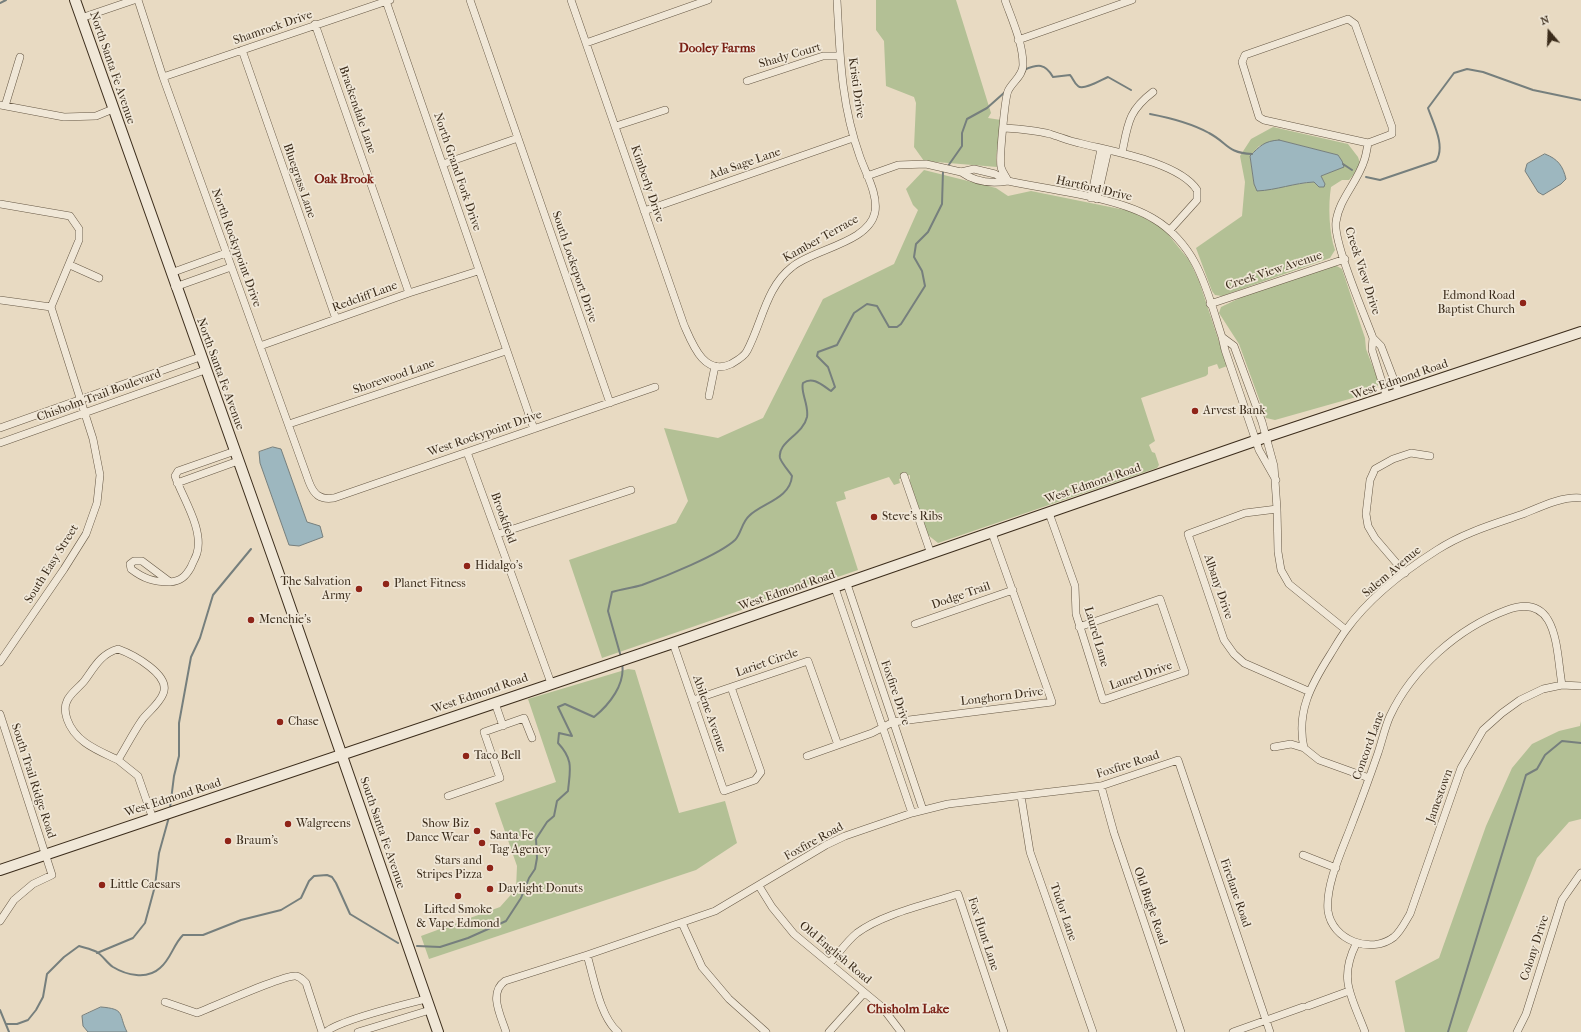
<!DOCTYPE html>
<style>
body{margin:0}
#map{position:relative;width:1581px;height:1032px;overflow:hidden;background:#e8dac2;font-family:"IM FELL French Canon",serif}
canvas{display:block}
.north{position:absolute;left:1529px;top:12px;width:40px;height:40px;-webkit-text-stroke:3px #f0e7d7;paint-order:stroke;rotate:341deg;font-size:11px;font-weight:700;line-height:16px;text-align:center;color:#3b2c1b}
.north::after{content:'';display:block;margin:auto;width:14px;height:18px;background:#3b2c1b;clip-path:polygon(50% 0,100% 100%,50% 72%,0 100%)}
</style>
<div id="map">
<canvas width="1581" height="1032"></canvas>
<div class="north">N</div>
</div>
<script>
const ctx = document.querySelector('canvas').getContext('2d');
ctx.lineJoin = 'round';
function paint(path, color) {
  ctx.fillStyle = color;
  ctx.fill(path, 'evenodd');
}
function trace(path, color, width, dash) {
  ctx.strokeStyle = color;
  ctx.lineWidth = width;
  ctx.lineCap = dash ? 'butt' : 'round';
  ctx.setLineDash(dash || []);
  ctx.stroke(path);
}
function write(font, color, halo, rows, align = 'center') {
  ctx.font = font + ' "IM FELL French Canon",serif';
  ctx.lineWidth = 3.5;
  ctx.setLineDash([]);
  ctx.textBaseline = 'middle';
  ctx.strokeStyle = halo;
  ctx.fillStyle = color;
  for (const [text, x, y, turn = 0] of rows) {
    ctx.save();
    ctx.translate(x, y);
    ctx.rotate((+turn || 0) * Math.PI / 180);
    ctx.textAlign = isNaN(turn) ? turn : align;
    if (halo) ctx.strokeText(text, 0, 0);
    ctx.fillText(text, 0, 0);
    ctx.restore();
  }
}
paint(new Path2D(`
 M 876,0 L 956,0 L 991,113 L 988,118 L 1001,120 L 996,158 L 997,167 L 924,161 L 914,147 L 916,103 L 914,97 L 886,86 L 884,41 L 876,30 Z
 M 1273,127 L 1348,144 L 1358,157 L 1360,163 L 1354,174 L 1349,180 L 1342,180 L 1331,187 C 1328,205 1329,233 1335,250 L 1330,258 L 1222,296 L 1215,295 L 1212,291 L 1196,248 L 1242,216 L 1245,182 L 1240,156 L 1251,139 ZM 1279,140 L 1338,155 L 1342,161 L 1343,167 L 1321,176 L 1325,184 L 1314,182 L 1290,185 L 1254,184 L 1250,156 L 1259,146 Z
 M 924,170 L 996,188 L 1008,196 L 1031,191 L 1130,211 L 1162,227 L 1189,260 L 1199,281 L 1227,366 L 1219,369 L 1217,364 L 1208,367 L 1208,374 L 1206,376 L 1141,398 L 1155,441 L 1149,445 L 1152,452 L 1155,453 L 1159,465 L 1157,468 L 938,543 L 928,535 L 910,482 L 910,475 L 899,479 L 900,483 L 894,485 L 889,477 L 844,492 L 846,499 L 836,502 L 858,570 L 602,658 L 569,560 L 676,523 L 688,501 L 664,428 L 718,438 L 763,418 L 823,299 L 894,264 L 918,210 L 913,205 L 906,189 Z
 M 1335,265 L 1342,269 L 1365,338 L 1366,349 L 1379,383 L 1374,392 L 1275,420 L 1266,418 L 1239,344 L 1219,313 L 1221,307 L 1244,296 Z
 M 628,669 L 635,670 L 679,813 L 725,801 L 737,843 L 696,870 L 429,959 L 421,936 L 500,907 L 516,889 L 517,866 L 495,803 L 556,782 L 528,699 Z
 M 1581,721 L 1581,819 L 1569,822 L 1537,858 L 1467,1032 L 1405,1032 L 1395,981 L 1439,958 L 1486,826 L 1512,768 L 1532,744 L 1559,731 L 1580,726 Z`), '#b3c095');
const water = new Path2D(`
 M 1279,140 L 1338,155 L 1342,161 L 1344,167 L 1321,176 L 1325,184 L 1324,187 L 1319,187 L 1314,182 C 1294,183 1277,190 1257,191 L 1254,184 L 1250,156 C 1260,146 1264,141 1279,140 Z
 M 1545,154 C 1558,159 1563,166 1566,179 L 1561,184 L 1543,195 L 1538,192 L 1525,171 L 1527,164 Z
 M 273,447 L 281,449 L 307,522 L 320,526 L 323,537 L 299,546 L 289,545 L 260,463 L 259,452 Z
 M 101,1007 C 126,1009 118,1014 127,1032 L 88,1032 L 83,1026 L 82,1016 Z`);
paint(water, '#9db7bf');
trace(water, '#767f7d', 1);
trace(new Path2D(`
 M 0,3 L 6,0
 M 1024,70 C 1038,64 1045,63 1053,77 L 1070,75 C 1073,78 1074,83 1078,86 C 1083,91 1101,80 1108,77 L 1131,90
 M 1150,114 C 1171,118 1191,123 1209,133 C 1228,143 1227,153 1252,154
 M 1343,164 L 1352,170
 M 948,166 L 962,146 L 962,133 L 967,119 L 987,108 L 1005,92
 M 1366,177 L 1380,180 L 1436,161 C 1446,146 1433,123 1428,108 L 1454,73 L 1467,69 L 1483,72 L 1533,90 L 1581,100
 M 621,657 L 608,611 L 612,592 C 622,589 632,588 642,585 C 664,577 719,555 735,540 C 741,534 742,522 749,516 C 762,503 790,499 792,476 C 789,471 782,464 780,458 C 777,442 803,435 807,417 C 809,404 800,392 803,383 C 813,376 822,385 831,391 L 835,387 L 828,367 L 817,356 L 818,352 L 837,345 L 854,313 L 867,304 L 877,306 L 889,327 L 897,327 L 901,324 L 925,286 L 922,271 L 914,257 L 916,244 L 928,232 L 942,204 L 943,171
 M 170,808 L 174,776 L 179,756 L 179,723 L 191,657 L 200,638 L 213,595 L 251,549
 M 417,946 L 440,947 L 468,938 L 506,921 L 521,898 L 529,878 L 535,869 L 537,858 L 536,839 L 547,822 L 554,816 L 557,801 L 568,791 C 570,770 574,760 558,743 L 559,733 L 572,736 L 558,707 L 565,704 L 594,717 C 609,705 626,684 622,663
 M 97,953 L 133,938 L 145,923 L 155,886 L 159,853 L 169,817
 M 0,1010 L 9,1032
 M 6,1024 L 17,1024 L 28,1020 L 36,1010 L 43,997 L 47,974 L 64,957 L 79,946 C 85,948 91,949 97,952 C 103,956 107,963 113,967 C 126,975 147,980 160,968 C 171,959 173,945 183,935 L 203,935 L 241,920 L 281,910 L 301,898 L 309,881 L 314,876 L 327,875 L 332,877 L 336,883 L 350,914 L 398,943
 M 1448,1032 L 1526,775 L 1537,769 L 1545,755 L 1562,741 L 1581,743`), '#767f7d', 2);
const street = new Path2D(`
 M 138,0 L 163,77 L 309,482 C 314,495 320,500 334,498 L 655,387
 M 470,0 L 610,403
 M 571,0 L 684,325 C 692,343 704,377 731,364 C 736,361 744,357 747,351 C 762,323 766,287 792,267 C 813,249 869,243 875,212 C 878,194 866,174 860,157 C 841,104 840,56 837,0
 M 1005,0 C 1012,20 1023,43 1023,65 C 1023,76 1012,82 1008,91 C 1005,98 999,160 1001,167 C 1002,172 1006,176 1008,181
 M 386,1 L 534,429
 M 81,18 L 134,0
 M 1348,19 L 1355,24 L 1392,127 L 1392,134 L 1368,143 L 1264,120 L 1259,117 L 1242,62 L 1245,55 Z
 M 315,24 L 409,293
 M 1018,40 L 1132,0
 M 586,43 L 708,0
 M 242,50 L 336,319
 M 163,77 L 390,0
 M 747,81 L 823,56 L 840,56
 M 0,105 L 64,117 L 96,116 L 113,109
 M 5,106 L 20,57
 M 616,126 L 665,110
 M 1004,128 C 1020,129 1035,130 1050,134 C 1060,137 1069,141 1079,143 C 1110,151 1179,162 1197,190 L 1197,200 L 1170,230
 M 1368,143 C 1367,149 1366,156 1364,161 C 1357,183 1339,199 1336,222 C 1333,242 1365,316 1373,338 L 1372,350 L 1387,398
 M 1122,153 C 1128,124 1128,111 1153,92
 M 443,164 L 518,138
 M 961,172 C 975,182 991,184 1008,181
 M 867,176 L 898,165 L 926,164 L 961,172 L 974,169 L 995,174 L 1008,181 C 1050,190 1119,197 1154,219 C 1171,229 1186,246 1195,263 C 1207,285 1214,313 1222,337
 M 1091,198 L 1101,149
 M 1097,199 L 1108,150
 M 0,204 L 70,216 L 79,229 L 79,240 L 51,307 L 93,439 L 100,475 L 97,503 L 86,534 L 64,569 L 0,662
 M 644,211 L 853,138
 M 70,265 L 99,278
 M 171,273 L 226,253
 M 175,287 L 231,267
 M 0,300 L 51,307
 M 1210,304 L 1345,259
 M 1373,338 L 1381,346 L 1399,393
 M 260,346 L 409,293 L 478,271
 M 709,396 L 715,366
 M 289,424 L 506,351
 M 0,428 L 200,357
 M 0,443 L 205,370
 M 467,452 L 551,683
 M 904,476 L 931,554
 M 1276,480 L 1259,450 L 1225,350 L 1222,337 L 1234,346 L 1262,422 L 1274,466 L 1277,509 L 1278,552 L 1281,570 L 1289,584 L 1346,630
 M 177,483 L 238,461
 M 1277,509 L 1245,513 L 1188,534 L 1224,640 L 1234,654 L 1244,663 L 1308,691
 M 1049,513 L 1075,586 L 1076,614 L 1103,700 L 1185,672 L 1160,599 L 1079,627
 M 498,534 L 631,490
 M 1405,573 L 1375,538 L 1368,526 L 1366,514 L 1370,480 L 1375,469 L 1393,459 L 1411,453 L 1430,456
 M 170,582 C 154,582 144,579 131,569 L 130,564 L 134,561 L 142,561 L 170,582 C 181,581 186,576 191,567 C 193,562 196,557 197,553 C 204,529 182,497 175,476 L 178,471 L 235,451
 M 847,584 L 923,810
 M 835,588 L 912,813
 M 915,624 L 1013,590
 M 673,643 L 724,791 L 755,780 L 761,772 L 731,687
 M 118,649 C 132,654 172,675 163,694 C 159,704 148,712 142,720 C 133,733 126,747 118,760 C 97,750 75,742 67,719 C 65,713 64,707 67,701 C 70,693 80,687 85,680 C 95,666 101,654 118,649 Z
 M 1562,685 C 1556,651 1559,591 1507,610 C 1458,628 1412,669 1390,716 C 1385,727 1382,741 1378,753 C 1370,776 1362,798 1353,821 C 1344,846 1325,884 1328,911 C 1332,940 1371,955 1394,937 C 1401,931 1405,922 1410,914 L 1461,768 L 1483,730 L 1502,713 L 1520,700 L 1543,689 L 1562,685 L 1581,686
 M 693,700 L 808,661 L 838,745
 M 495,703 L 503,726
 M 0,714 L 52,875 L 33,884 L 14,900 L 0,921
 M 1274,747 L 1291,744 L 1304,748 L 1319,760 L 1369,778
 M 1304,748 C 1296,712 1311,685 1330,655 C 1335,647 1340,638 1346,630 C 1369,598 1404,571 1437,550 C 1463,533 1494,524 1523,514 C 1540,507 1562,496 1581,498
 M 807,756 L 872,733 L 893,722 L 1052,702 L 992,533
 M 118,760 L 138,776 L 153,819
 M 1101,786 L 1114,833 L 1181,1032
 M 448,796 L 500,778 L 484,732 L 524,718 L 532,738
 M 1021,796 L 1030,852 L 1093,1032
 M 1303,855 L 1336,868
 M 759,886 L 772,907 L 794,934 L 882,1007 L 901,1032
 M 682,923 L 702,967 L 729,999 L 766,1032
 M 1356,944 C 1338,980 1352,997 1365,1032
 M 587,955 C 594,978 600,1017 618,1032
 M 830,963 C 839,953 847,941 857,933 C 882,914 928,904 958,894 L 1004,1032
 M 165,1002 L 197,1013 C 213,1007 285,974 296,976 C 301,977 303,980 306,983 L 322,1032
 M 1308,1006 L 1349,991
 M 326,1032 C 339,1020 406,1004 426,999
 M 358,1032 L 430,1010
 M 506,1032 C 501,1016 488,993 505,981 L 587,955 L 715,911 L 826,845 L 845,836 L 912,813 L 948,804 L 1101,786 L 1178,760 L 1270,1032
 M 829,1032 L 864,993
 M 1233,1032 L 1303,1007
 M 1517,1032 L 1526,1014 L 1562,900 L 1581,873`);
const secondary = new Path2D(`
 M 75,0 L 277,569 L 438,1032
 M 0,870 L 673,643 L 1266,437 L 1581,332`);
trace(street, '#665845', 8);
trace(secondary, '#3b2c1b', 12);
trace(street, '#f0e7d7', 7);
trace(secondary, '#f0e7d7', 10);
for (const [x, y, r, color] of [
 [1523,303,4,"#8f2418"],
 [1195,411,4,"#8f2418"],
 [874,517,4,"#8f2418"],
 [467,566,4,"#8f2418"],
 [386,584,4,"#8f2418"],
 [359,589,4,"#8f2418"],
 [251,620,4,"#8f2418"],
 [280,722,4,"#8f2418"],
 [466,756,4,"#8f2418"],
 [288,824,4,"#8f2418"],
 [477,831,4,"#8f2418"],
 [228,841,4,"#8f2418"],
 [482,843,4,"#8f2418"],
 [490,868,4,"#8f2418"],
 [102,885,4,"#8f2418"],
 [490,889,4,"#8f2418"],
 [458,896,4,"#8f2418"]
]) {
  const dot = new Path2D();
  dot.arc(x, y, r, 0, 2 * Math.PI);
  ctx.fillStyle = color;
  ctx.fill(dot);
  trace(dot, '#f0e7d7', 1.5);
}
write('12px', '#3b2c1b', '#f0e7d7', [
 ["Shamrock Drive",273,28,-19],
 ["Shady Court",790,56,-16],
 ["North Santa Fe Avenue",112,68,71],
 ["Kristi Drive",856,88,82],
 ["Brackendale Lane",357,110,71],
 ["Ada Sage Lane",745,164,-19],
 ["North Grand Fork Drive",457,172,71],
 ["Bluegrass Lane",299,181,71],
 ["Kimberly Drive",647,184,71],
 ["Hartford Drive",1094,189,13],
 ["Kamber Terrace",821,239,-29],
 ["North Rockypoint Drive",236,248,70],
 ["South Lockeport Drive",574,267,71],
 ["Creek View Avenue",1274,271,-18],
 ["Creek View Drive",1362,271,72],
 ["Redcliff Lane",365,297,-20],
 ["North Santa Fe Avenue",220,374,70],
 ["Shorewood Lane",394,377,-19],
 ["West Edmond Road",1400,380,-19],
 ["Chisholm Trail Boulevard",99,396,-20],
 ["West Rockypoint Drive",485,434,-19],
 ["West Edmond Road",1093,484,-19],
 ["Brookfield",503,518,70],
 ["South Easy Street",52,564,-58],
 ["Salem Avenue",1392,572,-40],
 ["Albany Drive",1218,587,71],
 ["West Edmond Road",787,591,-19],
 ["Dodge Trail",961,596,-19],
 ["Laurel Lane",1096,637,74],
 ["Lariet Circle",767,663,-19],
 ["Laurel Drive",1141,676,-19],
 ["Foxfire Drive",895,693,71],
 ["West Edmond Road",480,694,-19],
 ["Longhorn Drive",1002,697,-7],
 ["Abilene Avenue",709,714,71],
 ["Concord Lane",1369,746,-70],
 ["Foxfire Road",1128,765,-18],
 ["South Trail Ridge Road",33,781,72],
 ["Jamestown",1440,796,-70],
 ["West Edmond Road",173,798,-18],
 ["South Santa Fe Avenue",382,833,71],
 ["Foxfire Road",814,842,-29],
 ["Firelane Road",1235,893,71],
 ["Old Bugle Road",1150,906,71],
 ["Tudor Lane",1063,912,71],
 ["Fox Hunt Lane",983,934,72],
 ["Colony Drive",1535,948,-72],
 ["Old English Road",835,953,40]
]);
write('12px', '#3b2c1b', '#f0e7d7', [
 ["Edmond Road",1515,296,"right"],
 ["Baptist Church",1515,310,"right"],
 ["Arvest Bank",1203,411],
 ["Steve's Ribs",882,517],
 ["Hidalgo's",475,566],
 ["The Salvation",351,582,"right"],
 ["Army",351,596,"right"],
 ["Planet Fitness",394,584],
 ["Menchie's",259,620],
 ["Chase",288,722],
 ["Taco Bell",474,756],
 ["Walgreens",296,824],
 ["Show Biz",469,824,"right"],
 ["Dance Wear",469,838,"right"],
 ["Santa Fe",490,836],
 ["Tag Agency",490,850],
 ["Braum's",236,841],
 ["Stars and",482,861,"right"],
 ["Stripes Pizza",482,875,"right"],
 ["Little Caesars",110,885],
 ["Daylight Donuts",498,889],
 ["Lifted Smoke",458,910,"center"],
 ["& Vape Edmond",458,924,"center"]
], 'left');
write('bold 13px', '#7a1f14', '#f0e7d7', [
 ["Dooley Farms",717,49],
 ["Oak Brook",344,180],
 ["Chisholm Lake",908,1010]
]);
</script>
